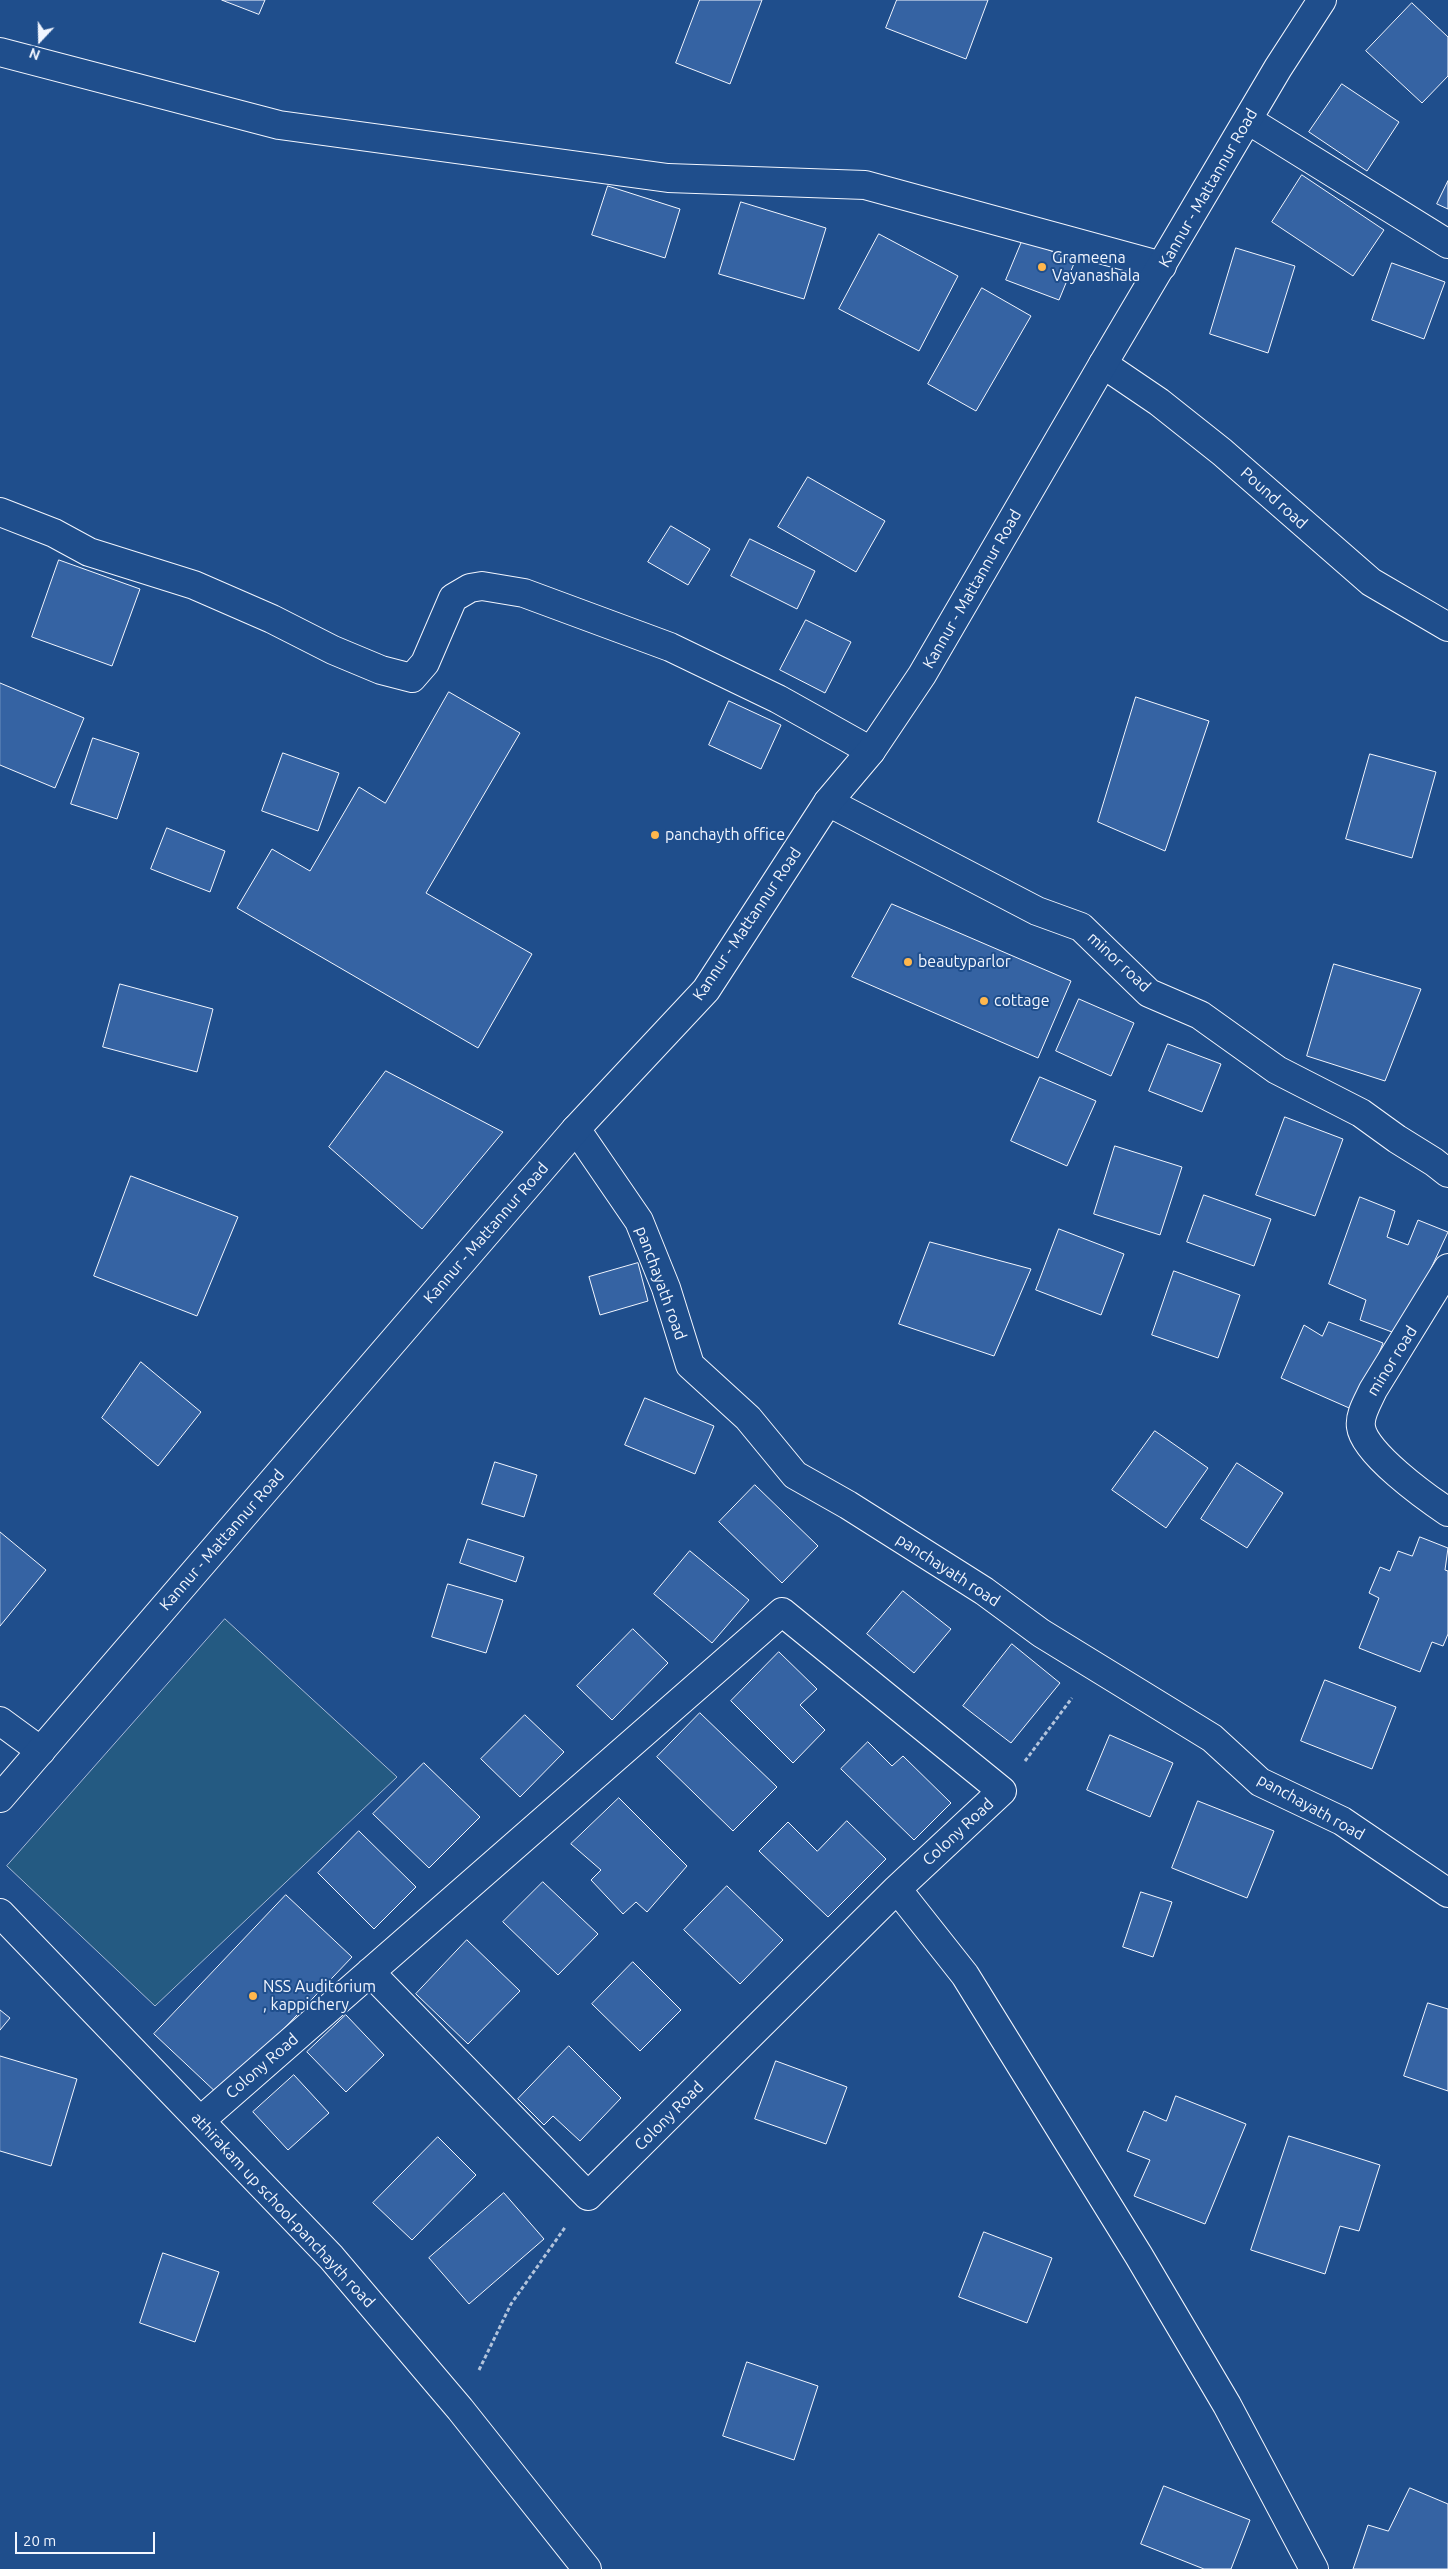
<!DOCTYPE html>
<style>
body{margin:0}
#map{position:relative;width:1448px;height:2569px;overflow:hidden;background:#1f4e8c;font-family:Ubuntu,sans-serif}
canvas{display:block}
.north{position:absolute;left:15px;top:15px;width:50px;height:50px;-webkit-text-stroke:4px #1f4e8c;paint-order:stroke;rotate:201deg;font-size:14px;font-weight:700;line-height:20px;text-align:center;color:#f2f6ff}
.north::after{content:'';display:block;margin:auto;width:18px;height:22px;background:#f2f6ff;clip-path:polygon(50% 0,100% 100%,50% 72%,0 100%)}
.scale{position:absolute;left:15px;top:2532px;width:140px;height:22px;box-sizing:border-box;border:2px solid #f2f6ff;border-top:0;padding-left:6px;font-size:15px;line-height:18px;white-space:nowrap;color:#f2f6ff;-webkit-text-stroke:4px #1f4e8c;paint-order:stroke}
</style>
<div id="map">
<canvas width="1448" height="2569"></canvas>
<div class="north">N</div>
<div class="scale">20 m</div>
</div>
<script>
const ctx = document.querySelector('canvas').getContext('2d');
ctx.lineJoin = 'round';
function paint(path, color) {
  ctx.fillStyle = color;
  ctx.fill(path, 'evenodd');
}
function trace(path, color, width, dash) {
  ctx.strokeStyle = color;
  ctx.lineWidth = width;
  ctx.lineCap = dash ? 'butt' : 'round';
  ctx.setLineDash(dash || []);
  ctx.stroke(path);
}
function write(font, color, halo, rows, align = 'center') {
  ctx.font = font + ' Ubuntu,sans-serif';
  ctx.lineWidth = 4;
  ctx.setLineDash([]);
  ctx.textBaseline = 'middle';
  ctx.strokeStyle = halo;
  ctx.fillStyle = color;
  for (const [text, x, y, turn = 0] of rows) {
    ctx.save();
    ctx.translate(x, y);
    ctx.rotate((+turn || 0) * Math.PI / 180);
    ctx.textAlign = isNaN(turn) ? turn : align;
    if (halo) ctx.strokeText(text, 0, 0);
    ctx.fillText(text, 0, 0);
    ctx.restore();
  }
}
const green = new Path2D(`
 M 225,1619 L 397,1777 L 155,2006 L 7,1866 Z`);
paint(green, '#245a82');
trace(green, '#a8bbd7', 1);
const building = new Path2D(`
 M 222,0 L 265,0 L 259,14 Z
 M 700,0 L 762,0 L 730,84 L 676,63 Z
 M 897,0 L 988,0 L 966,59 L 886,28 Z
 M 1412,3 L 1448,37 L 1448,76 L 1422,103 L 1366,51 Z
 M 1342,84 L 1399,122 L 1367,171 L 1309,132 Z
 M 1302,175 L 1384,230 L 1353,276 L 1272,222 Z
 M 1448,181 L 1448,209 L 1437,204 Z
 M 608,186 L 680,209 L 665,258 L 592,235 Z
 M 741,202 L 826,228 L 804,299 L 719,274 Z
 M 879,234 L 958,276 L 919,351 L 839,309 Z
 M 1023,239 L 1075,261 L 1059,300 L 1006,280 Z
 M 1236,248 L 1295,266 L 1268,353 L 1210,334 Z
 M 1392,263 L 1445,282 L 1424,339 L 1372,320 Z
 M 982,288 L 1031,316 L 976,411 L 928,384 Z
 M 808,477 L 885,521 L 856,572 L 778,527 Z
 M 671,526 L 710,549 L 688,585 L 648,562 Z
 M 750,539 L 815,571 L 797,609 L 731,576 Z
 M 59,560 L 140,589 L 112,666 L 32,637 Z
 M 806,620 L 851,642 L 825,693 L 780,670 Z
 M 0,683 L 84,718 L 55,788 L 0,765 Z
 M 449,692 L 520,733 L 426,893 L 532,954 L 478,1048 L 237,908 L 272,849 L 310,871 L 359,787 L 385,803 Z
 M 1136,697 L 1209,721 L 1165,851 L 1098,822 Z
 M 729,701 L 781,725 L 761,769 L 709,745 Z
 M 93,738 L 139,753 L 117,819 L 71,804 Z
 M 283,753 L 339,773 L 318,831 L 262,811 Z
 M 1370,754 L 1436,772 L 1412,858 L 1346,839 Z
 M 167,828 L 225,851 L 210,892 L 151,869 Z
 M 892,904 L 1071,981 L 1038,1058 L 852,977 Z
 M 1334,964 L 1421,989 L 1385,1081 L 1307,1056 Z
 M 120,984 L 213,1009 L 197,1072 L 103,1047 Z
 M 1079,999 L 1134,1023 L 1111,1076 L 1056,1051 Z
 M 1168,1044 L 1221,1064 L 1202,1112 L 1149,1091 Z
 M 386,1071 L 503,1132 L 422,1229 L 329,1147 Z
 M 1040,1077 L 1096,1101 L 1067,1166 L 1011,1141 Z
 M 1285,1117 L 1343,1139 L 1315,1216 L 1256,1195 Z
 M 1115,1146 L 1182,1167 L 1160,1235 L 1094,1214 Z
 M 131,1176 L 238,1217 L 197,1316 L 94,1276 Z
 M 1204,1195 L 1271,1219 L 1254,1266 L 1187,1242 Z
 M 1360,1197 L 1395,1211 L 1387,1237 L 1408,1245 L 1418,1220 L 1448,1232 L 1400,1335 L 1360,1320 L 1366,1300 L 1329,1284 Z
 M 1059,1229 L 1124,1254 L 1101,1315 L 1036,1290 Z
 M 930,1242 L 1031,1269 L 994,1356 L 899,1324 Z
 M 638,1263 L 648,1301 L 600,1315 L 589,1277 Z
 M 1174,1271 L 1240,1295 L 1218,1358 L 1152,1335 Z
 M 1329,1322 L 1383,1343 L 1356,1411 L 1281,1378 L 1304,1325 L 1322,1336 Z
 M 141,1362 L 201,1412 L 158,1466 L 102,1418 Z
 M 645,1398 L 714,1426 L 695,1474 L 625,1445 Z
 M 1155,1431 L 1208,1468 L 1166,1528 L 1112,1490 Z
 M 495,1462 L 537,1475 L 524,1517 L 482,1504 Z
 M 1237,1463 L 1283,1493 L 1247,1548 L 1201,1519 Z
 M 755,1485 L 818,1546 L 782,1583 L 719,1522 Z
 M 0,1532 L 46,1570 L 0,1626 Z
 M 1420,1537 L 1448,1548 L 1445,1570 L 1448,1571 L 1448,1634 L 1443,1646 L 1432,1642 L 1420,1672 L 1359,1648 L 1379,1598 L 1369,1593 L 1380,1567 L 1390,1571 L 1398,1551 L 1412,1556 Z
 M 468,1539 L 524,1557 L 516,1582 L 460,1563 Z
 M 690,1551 L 749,1600 L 712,1643 L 654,1594 Z
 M 448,1584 L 503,1600 L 486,1653 L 432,1637 Z
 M 903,1591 L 951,1629 L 914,1673 L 867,1634 Z
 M 633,1629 L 668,1663 L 612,1720 L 577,1686 Z
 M 1012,1644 L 1060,1683 L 1011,1743 L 963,1706 Z
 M 779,1652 L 817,1689 L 800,1705 L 825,1730 L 793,1763 L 731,1701 Z
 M 1325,1680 L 1396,1707 L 1372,1769 L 1301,1741 Z
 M 700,1713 L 777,1787 L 733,1831 L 657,1757 Z
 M 525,1715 L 564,1752 L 520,1797 L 481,1759 Z
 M 1110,1735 L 1173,1763 L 1150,1817 L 1087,1790 Z
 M 868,1742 L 892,1766 L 903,1756 L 951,1803 L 914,1840 L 841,1769 Z
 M 424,1763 L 480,1817 L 429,1868 L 373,1814 Z
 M 619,1798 L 687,1866 L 647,1912 L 636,1902 L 623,1914 L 591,1880 L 601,1870 L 571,1844 Z
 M 1198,1801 L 1274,1831 L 1247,1898 L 1172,1868 Z
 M 847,1821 L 886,1859 L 828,1917 L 759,1851 L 788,1822 L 817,1851 Z
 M 359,1831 L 416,1887 L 374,1929 L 318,1873 Z
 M 543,1882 L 598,1934 L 558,1975 L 503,1922 Z
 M 727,1886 L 783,1940 L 740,1984 L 684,1930 Z
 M 1141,1892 L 1172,1902 L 1153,1957 L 1123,1947 Z
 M 286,1895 L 352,1957 L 220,2096 L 154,2034 Z
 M 467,1940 L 520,1991 L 468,2044 L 416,1994 Z
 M 633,1962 L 681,2010 L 640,2051 L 592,2004 Z
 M 1428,2003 L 1448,2009 L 1448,2091 L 1404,2076 Z
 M 0,2010 L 10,2018 L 0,2030 Z
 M 346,2015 L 384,2055 L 346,2092 L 307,2052 Z
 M 569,2046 L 621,2098 L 580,2141 L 553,2116 L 544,2125 L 518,2099 Z
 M 0,2056 L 77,2079 L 51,2166 L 0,2151 Z
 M 776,2061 L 847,2087 L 826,2144 L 755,2119 Z
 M 294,2075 L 329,2113 L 288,2150 L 253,2112 Z
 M 1176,2096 L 1246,2124 L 1205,2224 L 1134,2196 L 1150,2160 L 1127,2151 L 1144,2111 L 1166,2121 Z
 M 1289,2136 L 1380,2165 L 1359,2231 L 1340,2226 L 1325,2274 L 1251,2250 Z
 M 438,2137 L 476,2175 L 412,2240 L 373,2203 Z
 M 504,2193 L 544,2239 L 469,2304 L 429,2258 Z
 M 984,2232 L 1052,2258 L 1027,2323 L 959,2297 Z
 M 163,2253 L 219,2272 L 195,2342 L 140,2323 Z
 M 747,2362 L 818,2386 L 794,2460 L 723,2436 Z
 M 1164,2486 L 1250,2520 L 1231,2569 L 1204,2569 L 1141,2544 Z
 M 1410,2488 L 1448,2504 L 1448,2569 L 1353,2569 L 1368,2525 L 1388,2531 Z`);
paint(building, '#3563a3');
trace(building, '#f2f6ff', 1);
const minor = new Path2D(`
 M 0,52 L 279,125 L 668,178 L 865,185 L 1162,266
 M 1248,120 L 1448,244
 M 1103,364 L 1159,402 L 1222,452 L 1371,582 L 1448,627
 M 0,512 L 54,533 L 89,552 L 194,585 L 272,619 L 333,650 L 381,670 L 412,678 L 425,663 L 453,598 L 470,588 L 482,586 L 524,593 L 670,647 L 778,699 L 871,751
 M 828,802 L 1037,911 L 1081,927 L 1149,993 L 1200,1015 L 1277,1070 L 1361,1113 L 1397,1139 L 1434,1162 L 1448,1173
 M 576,1129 L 639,1221 L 666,1288 L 690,1365 L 748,1418 L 795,1475 L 848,1505 L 984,1591 L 1041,1633 L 1212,1738 L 1260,1782 L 1342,1821 L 1448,1893
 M 1448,1268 L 1373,1390 C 1368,1401 1359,1415 1361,1427 C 1364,1453 1427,1498 1448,1512
 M 0,1721 L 41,1751
 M 897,1889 L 965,1975 L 1139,2256 L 1227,2405 L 1314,2569
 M 0,1913 L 331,2257 L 460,2409 L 587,2569
 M 200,2121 L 782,1612 L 1002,1791 L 897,1889 L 588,2196 L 370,1972`);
const major = new Path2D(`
 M 0,1798 L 576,1129 L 706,990 L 828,802 L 871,751 L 922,675 L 1103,364 L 1278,68 L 1322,0`);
trace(minor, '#f2f6ff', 30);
trace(major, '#f2f6ff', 30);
trace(new Path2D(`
 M 1025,1761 L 1072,1698
 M 479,2370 L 511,2304 L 566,2226`), '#b3c4dc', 3, [4, 2.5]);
trace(minor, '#1f4e8c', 28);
trace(major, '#1f4e8c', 28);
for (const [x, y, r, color] of [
 [1042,267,5,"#ffb74d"],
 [655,835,5,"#ffb74d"],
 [908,962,5,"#ffb74d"],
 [984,1001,5,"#ffb74d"],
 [253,1996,5,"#ffb74d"]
]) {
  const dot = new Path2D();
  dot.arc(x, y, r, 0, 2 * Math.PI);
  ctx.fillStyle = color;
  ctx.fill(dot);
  trace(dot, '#1f4e8c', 2);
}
write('16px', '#f2f6ff', '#1f4e8c', [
 ["Kannur - Mattannur Road",1208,188,-60],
 ["Pound road",1274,498,42],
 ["Kannur - Mattannur Road",972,589,-60],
 ["Kannur - Mattannur Road",747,924,-56],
 ["minor road",1119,962,43],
 ["Kannur - Mattannur Road",486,1233,-49],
 ["panchayath road",661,1283,70],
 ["minor road",1392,1361,-58],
 ["Kannur - Mattannur Road",222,1540,-49],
 ["panchayath road",948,1570,33],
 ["panchayath road",1311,1807,29],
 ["Colony Road",958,1832,-43],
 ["Colony Road",262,2066,-41],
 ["Colony Road",669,2116,-45],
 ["athirakam up school-panchayth road",283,2210,47]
]);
write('16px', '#f2f6ff', '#1f4e8c', [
 ["Grameena",1052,258],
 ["Vayanashala",1052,276],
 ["panchayth office",665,835],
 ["beautyparlor",918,962],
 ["cottage",994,1001],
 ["NSS Auditorium",263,1987],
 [", kappichery",263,2005]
], 'left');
</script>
